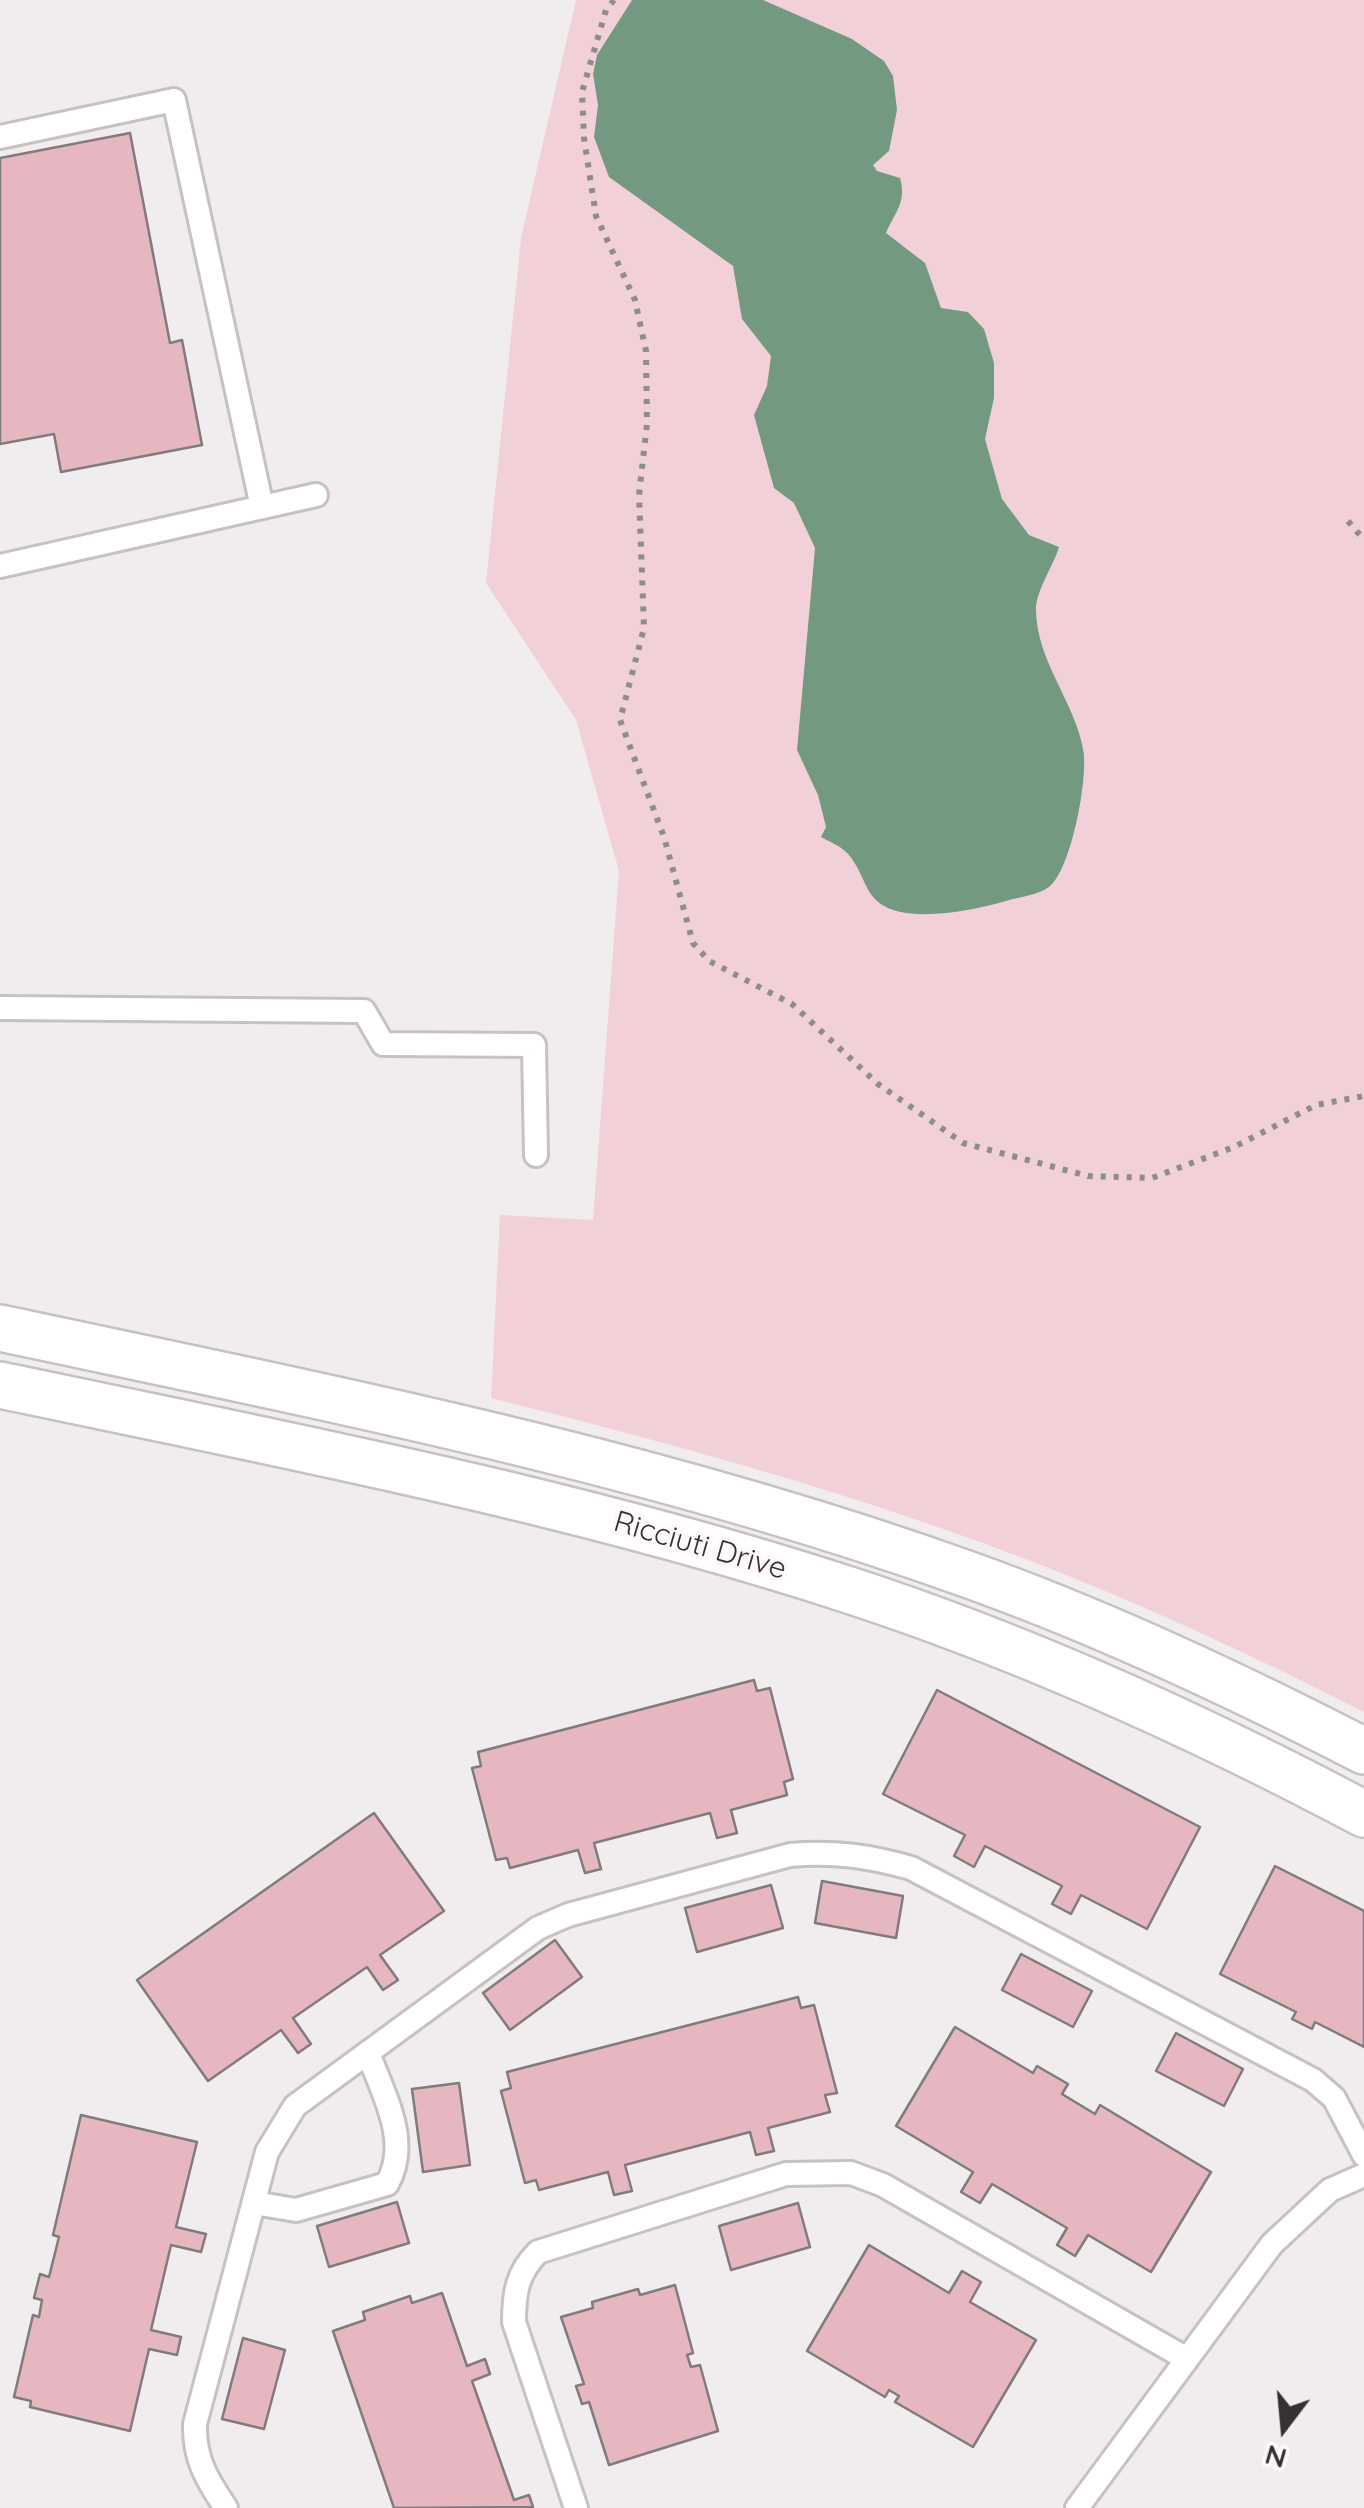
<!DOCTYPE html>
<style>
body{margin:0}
#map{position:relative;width:1364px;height:2508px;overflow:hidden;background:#f1eced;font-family:Quicksand,sans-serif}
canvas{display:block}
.north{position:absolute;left:1234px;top:2378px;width:100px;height:100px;-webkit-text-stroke:8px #fff9fa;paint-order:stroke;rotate:196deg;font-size:28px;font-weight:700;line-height:40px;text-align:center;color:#343233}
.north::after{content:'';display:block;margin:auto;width:35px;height:45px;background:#343233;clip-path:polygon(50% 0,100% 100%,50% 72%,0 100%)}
</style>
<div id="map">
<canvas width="1364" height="2508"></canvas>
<div class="north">N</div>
</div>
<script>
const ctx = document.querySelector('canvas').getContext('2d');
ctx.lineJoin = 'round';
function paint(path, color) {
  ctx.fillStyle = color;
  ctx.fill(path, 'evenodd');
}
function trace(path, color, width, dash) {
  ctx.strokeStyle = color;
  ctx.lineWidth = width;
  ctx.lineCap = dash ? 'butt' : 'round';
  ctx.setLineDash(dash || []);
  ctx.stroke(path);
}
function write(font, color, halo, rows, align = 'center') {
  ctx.font = font + ' Quicksand,sans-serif';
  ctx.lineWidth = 9;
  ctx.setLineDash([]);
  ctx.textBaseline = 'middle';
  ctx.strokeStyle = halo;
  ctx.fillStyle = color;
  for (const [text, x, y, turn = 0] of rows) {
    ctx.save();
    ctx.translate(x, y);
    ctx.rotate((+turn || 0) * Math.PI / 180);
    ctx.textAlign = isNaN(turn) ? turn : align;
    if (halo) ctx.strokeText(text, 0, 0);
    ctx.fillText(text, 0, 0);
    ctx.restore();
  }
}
paint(new Path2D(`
 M 576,0 L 1364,0 L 1364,1712 C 1238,1648 1110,1589 977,1541 C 818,1483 654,1439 491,1398 L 500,1215 L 593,1220 L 619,871 L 576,720 L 486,583 L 521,238 Z`), '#f2d0d7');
paint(new Path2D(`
 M 632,0 L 763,0 L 852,39 L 884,61 L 893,76 L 897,110 L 889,151 L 873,165 L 877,171 L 900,178 C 907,202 895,212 886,233 L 925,263 L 941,308 L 968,312 L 984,329 L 994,363 L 994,398 L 985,439 L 1002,499 L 1029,535 L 1059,547 C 1053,567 1035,592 1036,611 C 1037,661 1074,701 1083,749 C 1089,776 1071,871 1049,887 C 1038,895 1019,897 1006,901 C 974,910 925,920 893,910 C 865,900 867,880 852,859 C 844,847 832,843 821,837 L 826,827 L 818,795 L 797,750 L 815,548 L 794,503 L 774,488 L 754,415 L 767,386 L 771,356 L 742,319 L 733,266 L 609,177 L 594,137 L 598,105 L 593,74 L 597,55 Z`), '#739a81');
const building = new Path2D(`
 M 130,133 L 170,343 L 182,340 L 202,445 L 61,472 L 54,434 L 0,444 L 0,158 Z
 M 754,1680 L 757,1691 L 770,1688 L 793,1779 L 784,1782 L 787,1795 L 731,1810 L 737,1833 L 717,1838 L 710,1813 L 594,1843 L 601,1869 L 585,1873 L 578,1850 L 510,1868 L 507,1858 L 496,1860 L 472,1768 L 481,1766 L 478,1752 Z
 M 937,1690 L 1200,1827 L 1147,1929 L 1081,1895 L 1071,1914 L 1052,1904 L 1062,1886 L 985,1846 L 974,1867 L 954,1856 L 965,1835 L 883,1794 Z
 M 374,1813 L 444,1911 L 380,1955 L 398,1980 L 383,1990 L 367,1967 L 293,2018 L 311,2044 L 298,2053 L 281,2030 L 208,2081 L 137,1980 Z
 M 1275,1866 L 1364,1911 L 1364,2047 L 1315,2022 L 1312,2029 L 1292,2019 L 1296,2012 L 1220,1974 Z
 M 822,1881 L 903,1896 L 896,1938 L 815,1923 Z
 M 771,1885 L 783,1928 L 697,1952 L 685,1908 Z
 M 555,1940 L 582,1977 L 510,2030 L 483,1993 Z
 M 1021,1954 L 1092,1991 L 1073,2027 L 1002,1990 Z
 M 798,1997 L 801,2008 L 814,2005 L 837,2093 L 825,2095 L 830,2112 L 768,2128 L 774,2151 L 756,2155 L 750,2132 L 625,2165 L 632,2191 L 614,2195 L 608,2172 L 539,2190 L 536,2180 L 525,2183 L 501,2091 L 511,2088 L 507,2072 Z
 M 955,2027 L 1033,2073 L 1037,2066 L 1068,2084 L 1062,2094 L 1095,2114 L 1100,2105 L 1211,2172 L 1151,2272 L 1088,2235 L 1075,2256 L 1057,2245 L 1067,2228 L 992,2184 L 980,2203 L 961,2192 L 973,2172 L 896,2126 Z
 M 1176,2033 L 1243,2069 L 1224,2106 L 1156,2071 Z
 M 459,2083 L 470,2165 L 423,2172 L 412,2089 Z
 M 81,2115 L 197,2142 L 176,2227 L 206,2234 L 201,2252 L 171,2245 L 151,2330 L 181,2337 L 177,2355 L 149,2349 L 130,2431 L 30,2407 L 31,2401 L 14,2397 L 33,2315 L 39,2317 L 42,2300 L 34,2298 L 40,2274 L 49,2277 L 59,2237 L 53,2235 Z
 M 397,2202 L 409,2243 L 329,2267 L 317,2226 Z
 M 798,2203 L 810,2247 L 731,2270 L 719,2226 Z
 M 869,2245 L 949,2293 L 962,2271 L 981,2282 L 970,2302 L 1036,2340 L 973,2447 L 895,2402 L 899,2396 L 889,2390 L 885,2397 L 807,2351 Z
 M 675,2285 L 693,2353 L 687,2355 L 691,2367 L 700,2365 L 718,2431 L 609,2465 L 589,2402 L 582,2404 L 576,2386 L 584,2384 L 561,2317 L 593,2308 L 592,2302 L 638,2289 L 640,2295 Z
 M 442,2293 L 467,2366 L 485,2359 L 490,2374 L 472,2381 L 514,2500 L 529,2495 L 533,2507 L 394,2508 L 333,2331 L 365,2320 L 363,2312 L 410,2296 L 412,2303 Z
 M 243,2338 L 285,2350 L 264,2429 L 222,2419 Z`);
paint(building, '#e6b7c1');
trace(building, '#807b7c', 2.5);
const lane = new Path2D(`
 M 0,137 L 174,100 L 262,507
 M 0,566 L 316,495
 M 0,1008 L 364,1011 L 383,1044 L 534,1045 L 536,1155
 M 254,2203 L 296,2210 L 387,2184 C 411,2142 384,2096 368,2053
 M 226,2508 C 207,2480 194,2459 195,2424 L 267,2152 L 295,2106 L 538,1928 L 568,1915 L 790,1855 C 833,1851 869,1856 911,1868 L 1313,2080 L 1334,2098 L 1364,2155
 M 576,2508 L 514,2322 C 514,2293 517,2273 538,2252 L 786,2174 L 851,2173 L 883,2185 L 1187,2359
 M 1077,2508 L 1272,2244 L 1330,2190 L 1364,2175`);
const street = new Path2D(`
 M 0,1328 C 325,1397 651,1461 964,1573 C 1102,1622 1234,1684 1364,1751
 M 0,1385 C 286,1445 573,1500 852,1591 C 1029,1649 1200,1727 1364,1814`);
trace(lane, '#c7c1c2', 28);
trace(street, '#c7c1c2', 50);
trace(new Path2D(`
 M 614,0 L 606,10 L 582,92 L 584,138 L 596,216 L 635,300 L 646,351 L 647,424 L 639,495 L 644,628 L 620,720 L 664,837 L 693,943 L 709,961 L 792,1004 L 878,1084 L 963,1143 L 1088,1176 L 1152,1178 L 1234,1147 L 1316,1105 L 1364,1096
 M 1348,521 L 1364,540`), '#8f8c8d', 6, [5, 8]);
trace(lane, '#fff', 22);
trace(street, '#fff', 45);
write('30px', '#343233', '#fff9fa', [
 ["Ricciuti Drive",700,1546,16]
]);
</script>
